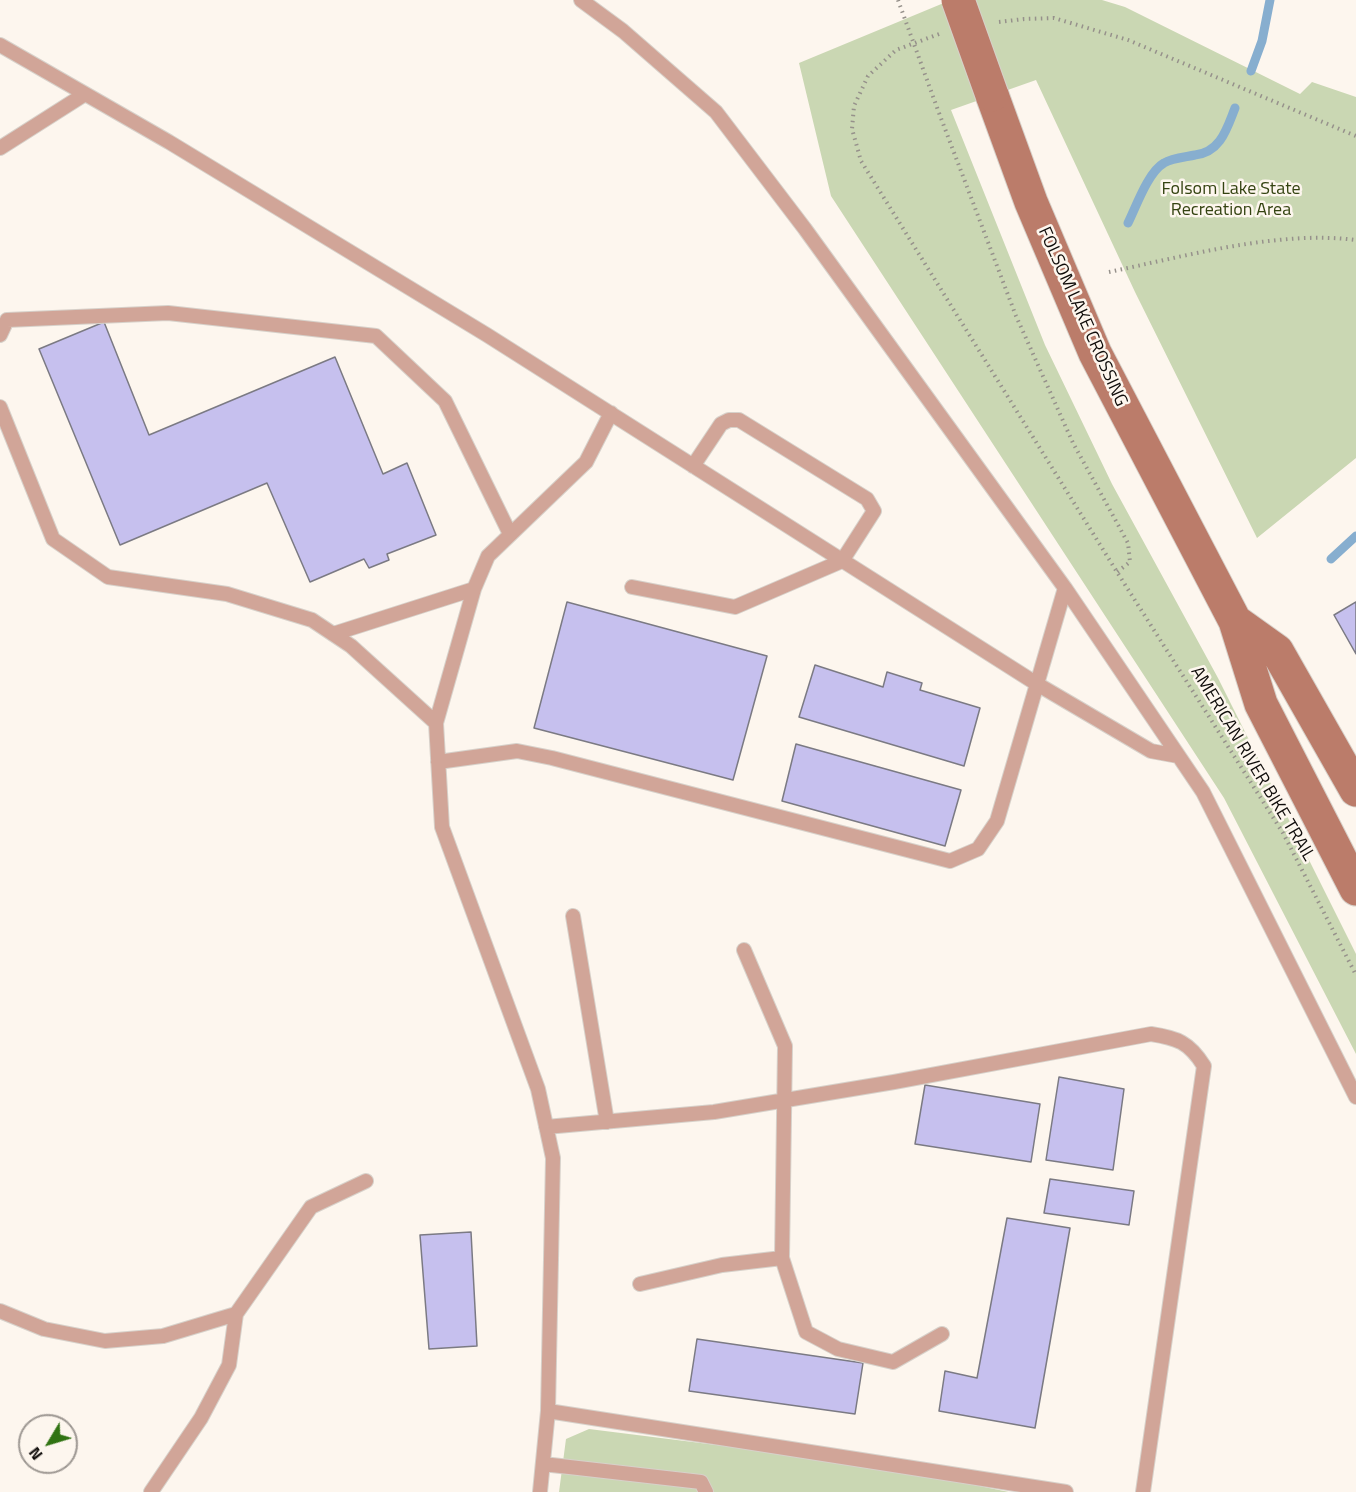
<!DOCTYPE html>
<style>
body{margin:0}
#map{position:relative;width:1356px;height:1492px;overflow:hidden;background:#fdf6ee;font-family:"Titillium Web",sans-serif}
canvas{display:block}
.north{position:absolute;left:18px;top:1414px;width:60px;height:60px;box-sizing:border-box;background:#fdf6ee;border:2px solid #9e9893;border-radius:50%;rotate:232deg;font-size:16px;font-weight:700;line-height:24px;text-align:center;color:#0f0c0a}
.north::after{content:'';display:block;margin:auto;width:21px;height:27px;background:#307312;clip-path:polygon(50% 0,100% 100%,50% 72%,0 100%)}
</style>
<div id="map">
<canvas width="1356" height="1492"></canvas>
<div class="north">N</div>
</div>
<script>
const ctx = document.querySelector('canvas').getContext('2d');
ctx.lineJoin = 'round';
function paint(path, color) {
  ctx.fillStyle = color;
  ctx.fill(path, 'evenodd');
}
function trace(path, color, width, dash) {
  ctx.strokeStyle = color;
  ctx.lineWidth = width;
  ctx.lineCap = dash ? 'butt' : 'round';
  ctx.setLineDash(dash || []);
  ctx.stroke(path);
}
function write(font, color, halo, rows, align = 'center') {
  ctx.font = font + ' "Titillium Web",sans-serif';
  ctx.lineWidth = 5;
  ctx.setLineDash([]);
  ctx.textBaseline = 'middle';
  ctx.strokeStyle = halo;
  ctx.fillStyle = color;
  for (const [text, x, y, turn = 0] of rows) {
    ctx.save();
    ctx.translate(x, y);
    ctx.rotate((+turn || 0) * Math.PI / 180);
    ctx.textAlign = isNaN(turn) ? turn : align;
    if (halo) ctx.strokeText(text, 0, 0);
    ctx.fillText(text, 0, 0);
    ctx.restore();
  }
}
paint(new Path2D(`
 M 951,0 L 1102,0 L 1125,7 L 1300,94 L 1312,82 L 1356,97 L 1356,458 L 1257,538 L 1135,292 L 1036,80 L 951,110 L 1045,345 L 1112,484 L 1218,678 L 1356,954 L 1356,1054 L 1224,798 L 831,196 L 799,63 Z
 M 589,1429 L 876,1465 L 1009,1492 L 559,1492 L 566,1439 Z`), '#cad7b3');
trace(new Path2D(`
 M 1251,71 L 1262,41 L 1270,0
 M 1128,223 C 1136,207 1148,172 1164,163 C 1172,158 1186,157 1195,155 C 1221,152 1227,128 1235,108
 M 1331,559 L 1356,536`), '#87aecf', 9);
const building = new Path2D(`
 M 104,322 L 149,435 L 335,357 L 383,474 L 407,463 L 436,535 L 387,554 L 389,560 L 369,568 L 364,559 L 310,582 L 267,483 L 120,545 L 39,349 Z
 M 567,602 L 767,656 L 733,780 L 534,728 Z
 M 1356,602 L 1356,654 L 1334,615 Z
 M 815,665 L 883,687 L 887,672 L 922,683 L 920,690 L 980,708 L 964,766 L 799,717 Z
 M 796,744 L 961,790 L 945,846 L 782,801 Z
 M 1059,1077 L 1124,1089 L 1113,1170 L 1046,1160 Z
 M 925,1085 L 1040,1104 L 1031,1162 L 915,1144 Z
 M 1050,1179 L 1134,1191 L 1129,1225 L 1044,1213 Z
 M 1007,1218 L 1070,1228 L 1035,1428 L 939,1411 L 945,1371 L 977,1378 Z
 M 471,1232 L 477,1346 L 429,1349 L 420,1235 Z
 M 697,1339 L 863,1363 L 855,1414 L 689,1391 Z`);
paint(building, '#c6c0ee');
trace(building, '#7b7a83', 1.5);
const lane = new Path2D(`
 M 581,0 L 623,31 L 716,112 L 805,229 L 1065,588 L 1203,792 L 1356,1097
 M 0,45 L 169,142 L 487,335 L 1037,684 L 1151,751 L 1178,756
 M 0,148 L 85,94
 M 0,335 L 7,320 L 168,313 L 376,336 L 445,401 L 510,534
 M 0,407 L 53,539 L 108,577 L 227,594 L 312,620 L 351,646 L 436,723
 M 632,587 L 735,607 L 842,561 L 874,511 L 867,499 L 739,420 L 729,420 L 721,424 L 693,466
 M 333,634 L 474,589
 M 438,762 L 517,751 L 552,758 L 950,861 L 978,849 L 997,821 L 1065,588
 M 573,916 L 607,1122
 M 546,1127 L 714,1112 L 894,1082 L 1151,1034 C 1177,1038 1189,1042 1204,1066 L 1143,1492
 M 782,1258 L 806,1332 L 838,1349 L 893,1362 L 942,1334
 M 640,1284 L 722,1265 L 782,1258 L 785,1046 L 744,950
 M 0,1311 L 44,1329 L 105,1341 L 163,1336 L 236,1314 L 311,1207 L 366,1181
 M 548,1411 L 1066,1492
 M 543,1464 L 701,1482 L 706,1492
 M 151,1492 L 201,1418 L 229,1365 L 236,1314
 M 540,1492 L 548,1411 L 553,1158 L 538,1089 L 442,827 L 436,723 L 474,589 L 488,556 L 586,462 L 611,413`);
const secondary = new Path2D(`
 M 992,95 L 1031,202 L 1095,353 L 1235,621 L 1261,704 L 1356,889
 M 1235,621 L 1277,651 L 1356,790`);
trace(lane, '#d7d1ca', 16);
trace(secondary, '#d7d1ca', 35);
trace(new Path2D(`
 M 999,22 L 1024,19 L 1054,18 L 1128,40 L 1356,136
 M 939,34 L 896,50 L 868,76 L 854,106 L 852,129 L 861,161 L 1117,572 L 1283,833 L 1356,975
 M 939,113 L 1016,316 L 1073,443 L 1128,543 L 1130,562 L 1117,572
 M 1109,272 C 1186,256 1279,230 1356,240`), '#96918b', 4, [1.5, 4.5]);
trace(lane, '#d1a598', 14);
trace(secondary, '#bb7c6a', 33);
const secondaryBridge = new Path2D(`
 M 958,0 L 992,95`);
trace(secondaryBridge, '#d7d1ca', 35, []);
trace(new Path2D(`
 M 898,0 L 939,113`), '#96918b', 4, [1.5, 4.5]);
trace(secondaryBridge, '#bb7c6a', 33);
write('18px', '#344311', '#fdf6ee', [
 ["Folsom Lake State",1231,190],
 ["Recreation Area",1231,211]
]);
write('18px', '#0f0c0a', '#fdf6ee', [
 ["FOLSOM LAKE CROSSING",1082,317,66],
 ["AMERICAN RIVER BIKE TRAIL",1252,764,59]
]);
</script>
